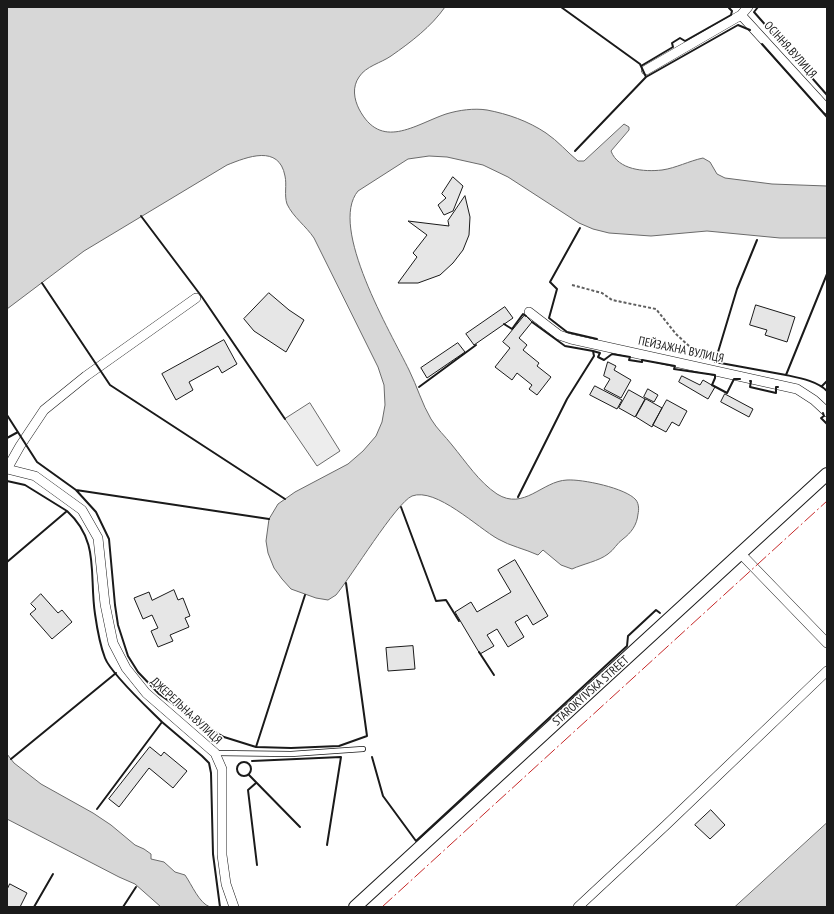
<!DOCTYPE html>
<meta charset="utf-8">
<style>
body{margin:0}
#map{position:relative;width:834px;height:914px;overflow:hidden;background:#fff;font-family:"PT Sans Narrow",sans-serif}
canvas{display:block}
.frame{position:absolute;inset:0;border:8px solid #1a1a1a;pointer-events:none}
</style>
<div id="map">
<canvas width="834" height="914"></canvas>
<div class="frame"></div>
</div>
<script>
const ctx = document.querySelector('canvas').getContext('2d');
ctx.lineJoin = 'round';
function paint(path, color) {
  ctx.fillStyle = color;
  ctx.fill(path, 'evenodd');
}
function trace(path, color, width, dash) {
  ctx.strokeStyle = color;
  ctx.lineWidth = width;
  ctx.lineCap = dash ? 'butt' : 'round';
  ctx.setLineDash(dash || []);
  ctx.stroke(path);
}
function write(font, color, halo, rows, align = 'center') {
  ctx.font = font + ' "PT Sans Narrow",sans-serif';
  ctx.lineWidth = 3;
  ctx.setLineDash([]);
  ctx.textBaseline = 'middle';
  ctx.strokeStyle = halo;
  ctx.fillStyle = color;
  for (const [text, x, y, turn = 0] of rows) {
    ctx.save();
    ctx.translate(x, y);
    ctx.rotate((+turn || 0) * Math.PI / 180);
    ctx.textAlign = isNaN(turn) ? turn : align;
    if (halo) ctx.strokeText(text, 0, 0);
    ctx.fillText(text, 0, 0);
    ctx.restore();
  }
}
const built = new Path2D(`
 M 310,403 L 340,451 L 317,466 L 285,419 Z`);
paint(built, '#ededed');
trace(built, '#6a6a6a', 1);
const water = new Path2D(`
 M 7,7 L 445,7 C 431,27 411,42 391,56 C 381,63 366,66 359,77 C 352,87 354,99 359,109 C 381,151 414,125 446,114 C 459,110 474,108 487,110 C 508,114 528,121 546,133 C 558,141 567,152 578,161 L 584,161 L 624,124 L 629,127 L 629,130 L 611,151 C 618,170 644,172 662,170 C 676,168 689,161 703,158 L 710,162 L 717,174 L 725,178 L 772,184 L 827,186 L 827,238 L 780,238 L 707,231 L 651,236 L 609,233 L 593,229 L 579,223 L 508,177 L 483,165 L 447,157 L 429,156 L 408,159 L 358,191 C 328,227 391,333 409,370 C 417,386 422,404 431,419 C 437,429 445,436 452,445 C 466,462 479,482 497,494 C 524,511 542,481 567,480 C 582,479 626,488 636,500 C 639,504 639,510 638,514 C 637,525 631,533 623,539 C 617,543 614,550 608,554 C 599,561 583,564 572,569 L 561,565 L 543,550 L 538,555 C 525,549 510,546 498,539 C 478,528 436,487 412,496 C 396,503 351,577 336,595 L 328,600 L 316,598 L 291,589 L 282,579 L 274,568 L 268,553 L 266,541 L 269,519 L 278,504 L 295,492 L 348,464 L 363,451 L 376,436 L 382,422 L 385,405 L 384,385 L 378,367 L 314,238 C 306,226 293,217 287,204 C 284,195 287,185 285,176 C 279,144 247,157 227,165 L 84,251 L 7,309 Z
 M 7,754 L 14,763 L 41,784 L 93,813 L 111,825 L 135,845 L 144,849 L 151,854 L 151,859 L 164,862 L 175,872 L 185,875 C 192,885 199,903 210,907 L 161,907 L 135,884 L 119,877 L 7,819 Z
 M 827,823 L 827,907 L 735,907 Z`);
paint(water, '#d7d7d7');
trace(water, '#6a6a6a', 1);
const building = new Path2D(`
 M 453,177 L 463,186 L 453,211 L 444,215 L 438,205 L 446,198 L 442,194 Z
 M 465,196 L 470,217 L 469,235 L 463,250 L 453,263 L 440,275 L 418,283 L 398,283 L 417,257 L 413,253 L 427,235 L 408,221 L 449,226 L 448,221 Z
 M 269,293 L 289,310 L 304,320 L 286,352 L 254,331 L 244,319 Z
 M 756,305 L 795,317 L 787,342 L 765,335 L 767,330 L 750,325 Z
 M 505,307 L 513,318 L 474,345 L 466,334 Z
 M 525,315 L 532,322 L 519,338 L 527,345 L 523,350 L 539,363 L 537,366 L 551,377 L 537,395 L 529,389 L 532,385 L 517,373 L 512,380 L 495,367 L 510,348 L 503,342 Z
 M 224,340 L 237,364 L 222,373 L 218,366 L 189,382 L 193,390 L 176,400 L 162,374 Z
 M 458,343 L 465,352 L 427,378 L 421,368 Z
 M 608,362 L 616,366 L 614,370 L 631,380 L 621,398 L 604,389 L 610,379 L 604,376 Z
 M 682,376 L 700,385 L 703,380 L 715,387 L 708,399 L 679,382 Z
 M 595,386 L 622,400 L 617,409 L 590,395 Z
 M 648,389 L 658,395 L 654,402 L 644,397 Z
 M 629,390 L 645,399 L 635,417 L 619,408 Z
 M 725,394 L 753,409 L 749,417 L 721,402 Z
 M 646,399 L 662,408 L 652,427 L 636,417 Z
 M 667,400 L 687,411 L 679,426 L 672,422 L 666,432 L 653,425 Z
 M 515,560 L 548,616 L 533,625 L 527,615 L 515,622 L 524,637 L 508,647 L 497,629 L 487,635 L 494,646 L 480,654 L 455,612 L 471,602 L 477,612 L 511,592 L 498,570 Z
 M 174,590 L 178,600 L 183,598 L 190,616 L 185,618 L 189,627 L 170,635 L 173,641 L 158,647 L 151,631 L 158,628 L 152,615 L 143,619 L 134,598 L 149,592 L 152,600 Z
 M 41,594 L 58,613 L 62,610 L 72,622 L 52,639 L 30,614 L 36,609 L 31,604 Z
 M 413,646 L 415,669 L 388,671 L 386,648 Z
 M 150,747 L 161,756 L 164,752 L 187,771 L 173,788 L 149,768 L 119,807 L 109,799 Z
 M 711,810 L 725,825 L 710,839 L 695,825 Z
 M 10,884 L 27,893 L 20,907 L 7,907 L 7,890 Z`);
paint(building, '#e6e6e6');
trace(building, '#1a1a1a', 1);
const lane = new Path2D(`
 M 215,753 L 291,754 L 363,749`);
const street = new Path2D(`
 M 748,7 L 741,15 L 827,109
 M 646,70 L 741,15
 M 529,312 L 559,335 L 571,339 L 797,389 L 814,400 L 827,412
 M 7,469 L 35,476 L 82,510 L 98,538 L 105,604 L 113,643 L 126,668 L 146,693 L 215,753 L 222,769 L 222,855 L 226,884 L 234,907
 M 7,469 L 20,446 L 44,410 L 86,376 L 196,298
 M 741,554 L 827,643
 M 578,907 L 666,825 L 827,671`);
const secondary = new Path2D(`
 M 355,907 L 827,474`);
trace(lane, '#1a1a1a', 6);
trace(street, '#1a1a1a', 10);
trace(secondary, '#1a1a1a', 14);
trace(new Path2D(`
 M 572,285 L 602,293 L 612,300 L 656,309 L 676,334 L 703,359`), '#5f5f5f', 2, [3, 2]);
trace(lane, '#fff', 4.5);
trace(street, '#fff', 9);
trace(secondary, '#fff', 12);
trace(new Path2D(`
 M 561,7 L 640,64 L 646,77 L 575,151
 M 758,7 L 754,12 L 827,95
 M 762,44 L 827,117
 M 641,66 L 673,47 L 672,43 L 680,38 L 685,41 L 731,15 L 732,11 L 729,8 L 731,7
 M 646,77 L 738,25 L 750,30
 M 141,216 L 202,297 L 285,419
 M 580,228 L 550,282 L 557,289 L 549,318 L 567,332 L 597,339
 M 757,240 L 737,289 L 715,362 L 786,375
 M 827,274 L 786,375 C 800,378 817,381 827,391
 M 42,283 L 110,385 L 285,499
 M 504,324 L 512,329 L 523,314 L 526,316
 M 593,351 L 600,353 L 598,357 L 604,360 L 612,354 L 630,357 L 629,360 L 642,362 L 642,360 L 675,366 L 674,369 L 715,375 L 715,378 L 712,385 L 727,393 L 734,379 L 740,379
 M 750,381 L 751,381 L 750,387 L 776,393 L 776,387 L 778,387
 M 822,386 L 827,381
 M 419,387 L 476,345
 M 823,413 L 824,416 L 821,418 L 827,424
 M 7,415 L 37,462 L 76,490 L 96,512 L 109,539 L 115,605 L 118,625 L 128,656 L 138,672 L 159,694 L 195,720 L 224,737 L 256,747 L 291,748 L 339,746 L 367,736 L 346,583
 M 7,438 L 18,432
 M 7,481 L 25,485 L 67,511
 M 76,490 L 269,519
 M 518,497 L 567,399 L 594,356 L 593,351 L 565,346 L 532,322
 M 401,507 L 436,601 L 446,600 L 459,621
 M 7,562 L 67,511 C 100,541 89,574 95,614 C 97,628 100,645 105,658 C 111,674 149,709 162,722
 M 479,652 L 494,675
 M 256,747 L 305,595
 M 372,757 L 383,796 L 416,841 L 627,646 L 628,636 L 656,610 L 660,613
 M 11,759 L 116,673
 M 252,761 L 341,757 L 327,845
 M237 769a7 7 0 1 1 14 0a7 7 0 1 1-14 0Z
 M 249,775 L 300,827
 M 256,783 L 248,790 L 257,865
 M 97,809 L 162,722 L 202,756 L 209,763 L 211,773 L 213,854 L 220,907
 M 34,907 L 53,874
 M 123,907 L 136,887`), '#1a1a1a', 2);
trace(new Path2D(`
 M 382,907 L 827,501`), '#c62828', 1, [14, 3, 2, 3]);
write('12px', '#1a1a1a', '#fff', [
 ["ОСІННЯ ВУЛИЦЯ",790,50,48],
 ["ПЕЙЗАЖНА ВУЛИЦЯ",681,350,12],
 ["STAROKYIVSKA STREET",591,691,-42],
 ["ДЖЕРЕЛЬНА ВУЛИЦЯ",186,711,43]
]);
</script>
